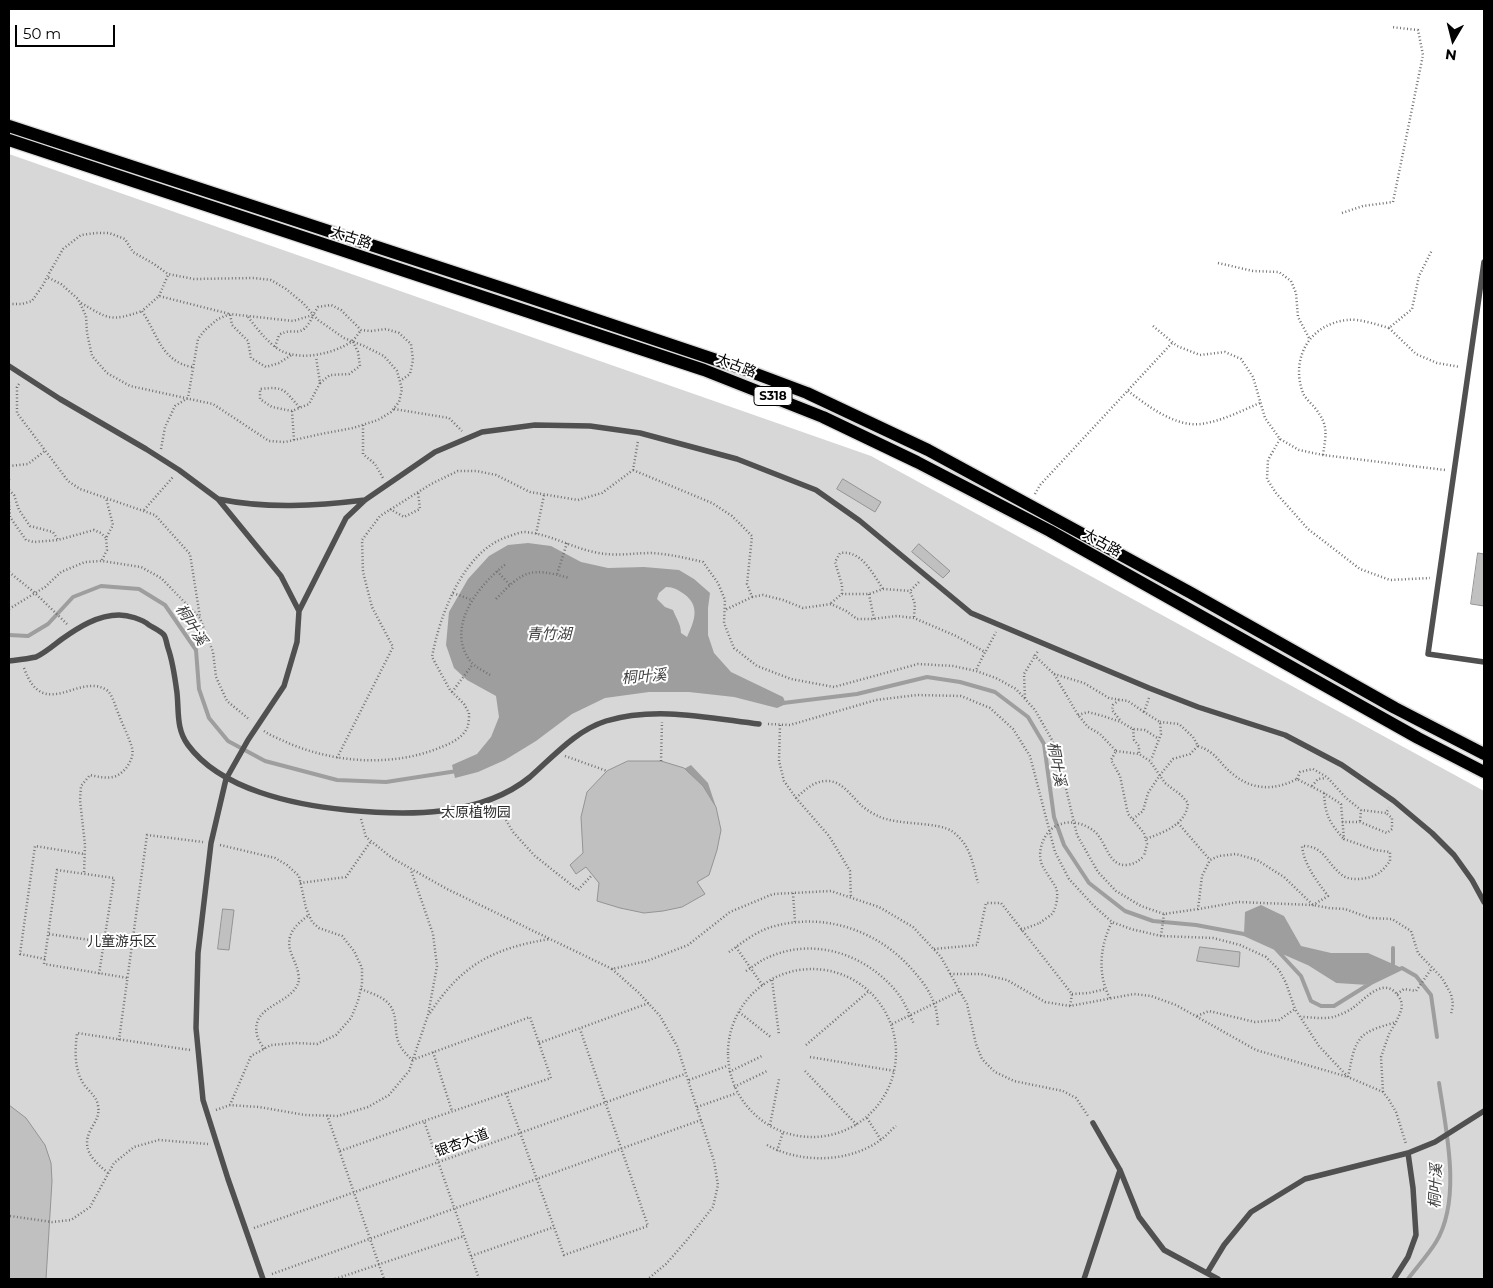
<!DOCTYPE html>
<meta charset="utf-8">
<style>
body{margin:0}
#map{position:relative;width:1493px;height:1288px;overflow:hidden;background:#fff;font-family:Montserrat,sans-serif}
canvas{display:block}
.frame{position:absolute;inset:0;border:10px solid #000;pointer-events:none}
.north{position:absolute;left:1428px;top:15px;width:50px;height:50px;-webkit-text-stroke:4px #fff;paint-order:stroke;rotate:188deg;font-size:14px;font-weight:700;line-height:20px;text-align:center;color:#000}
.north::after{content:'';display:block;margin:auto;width:18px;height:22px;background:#000;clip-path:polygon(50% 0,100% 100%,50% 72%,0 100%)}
.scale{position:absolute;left:15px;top:25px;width:100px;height:22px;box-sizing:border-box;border:2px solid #000;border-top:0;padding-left:6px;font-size:15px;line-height:18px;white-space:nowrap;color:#000;-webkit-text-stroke:4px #fff;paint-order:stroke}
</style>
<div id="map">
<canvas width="1493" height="1288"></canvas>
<div class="frame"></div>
<div class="north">N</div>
<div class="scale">50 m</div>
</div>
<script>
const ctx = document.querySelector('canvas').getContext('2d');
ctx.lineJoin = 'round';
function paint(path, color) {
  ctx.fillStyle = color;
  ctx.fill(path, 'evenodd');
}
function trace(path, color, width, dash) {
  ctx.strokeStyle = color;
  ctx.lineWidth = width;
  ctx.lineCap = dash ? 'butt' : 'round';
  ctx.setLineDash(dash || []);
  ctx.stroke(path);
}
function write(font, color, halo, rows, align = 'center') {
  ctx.font = font + ' Montserrat,"Noto Sans SC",sans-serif';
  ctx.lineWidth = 4;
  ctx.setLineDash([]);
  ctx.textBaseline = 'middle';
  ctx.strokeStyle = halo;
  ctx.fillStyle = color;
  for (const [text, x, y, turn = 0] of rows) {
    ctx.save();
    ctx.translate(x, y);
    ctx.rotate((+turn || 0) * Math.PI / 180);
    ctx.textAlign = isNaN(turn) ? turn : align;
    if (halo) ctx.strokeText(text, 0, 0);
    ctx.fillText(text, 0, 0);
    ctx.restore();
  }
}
paint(new Path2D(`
 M 9,154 L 871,456 L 1484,791 L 1484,1279 L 9,1279 Z`), '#d7d7d7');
paint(new Path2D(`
 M 528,543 L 551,546 L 581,562 L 608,568 L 644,567 L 679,570 L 694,579 L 710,593 L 708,608 L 708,635 L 714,653 L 731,672 L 783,697 L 786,704 L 777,708 L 734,697 L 689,692 L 649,692 L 605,698 L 572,714 L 536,741 L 505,760 L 478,772 L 455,778 L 452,765 L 477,754 L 491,737 L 499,717 L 496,696 L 467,680 L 454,668 L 446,645 L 449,612 L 468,579 L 489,556 L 508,545 ZM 666,587 C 674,587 678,590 684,594 C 701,606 694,622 687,637 L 681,633 C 681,624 676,618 673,610 L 665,607 L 657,599 L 659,593 Z
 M 691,765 L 708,783 L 716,807 L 703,786 L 684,769 Z
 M 1261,905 L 1284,916 L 1301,946 L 1331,953 L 1368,953 L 1402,968 L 1371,983 L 1337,981 L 1310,964 L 1244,934 L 1245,912 Z`), '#9e9e9e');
trace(new Path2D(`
 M 9,635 L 28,636 L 48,624 L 73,597 L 101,586 L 139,589 L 165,605 L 196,650 L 199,689 L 209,718 L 228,741 L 265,761 L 337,780 L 386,782 L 457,771
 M 783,703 L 857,694 L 927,677 L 960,682 L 995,692 L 1028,717 L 1044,744 L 1054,817 L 1064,845 L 1089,883 L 1125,911 L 1153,921 L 1196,925 L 1244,934 L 1275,948 L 1301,976 L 1311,1001 L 1321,1006 L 1334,1006 L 1371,983 L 1402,968 L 1416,976 L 1431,995 L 1437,1037
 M 1393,948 L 1393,964
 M 1278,950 L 1310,964 L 1337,981 L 1368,983
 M 1408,1279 C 1417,1267 1428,1255 1436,1242 C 1462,1199 1446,1130 1439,1083`), '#9e9e9e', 4);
const building = new Path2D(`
 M 843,479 L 881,502 L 875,512 L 837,489 Z
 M 919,544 L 950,571 L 943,578 L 912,552 Z
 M 1478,553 L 1484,554 L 1484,606 L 1471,604 Z
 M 628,761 L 661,761 L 684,768 L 703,786 L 716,807 L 721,830 L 717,850 L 709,875 L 697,882 L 705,894 L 682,907 L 663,911 L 644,913 L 620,908 L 597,901 L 599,883 L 586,867 L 576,874 L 570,865 L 583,853 L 581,817 L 587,792 L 607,771 Z
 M 223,909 L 234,910 L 229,950 L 218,949 Z
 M 1200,947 L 1240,952 L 1239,967 L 1197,961 Z
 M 9,1105 L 26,1118 L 45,1145 L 51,1163 L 52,1181 L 46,1279 L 9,1279 Z`);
paint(building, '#c0c0c0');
trace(building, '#949494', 1);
const primary = new Path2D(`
 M 9,126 L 511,291 L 743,369 L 807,393 L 928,450 L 1191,593 L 1395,708 L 1484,754
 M 9,140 L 704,370 L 823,417 L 917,462 L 1050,531 L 1418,738 L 1484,772`);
trace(primary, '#dbdbdb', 15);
trace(new Path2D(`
 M 1342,213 L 1363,206 L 1393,202 L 1423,55 L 1418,30 L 1391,27
 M 1218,263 L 1253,271 L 1279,272 L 1291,281 L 1296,293 L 1298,317 L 1309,338
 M 159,296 L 168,275
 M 81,303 C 109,319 110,322 142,311
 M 9,304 L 22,304 L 32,301 L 43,285 L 47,277 L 63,249 L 81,235 L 96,233 L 109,233 L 125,239 L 133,252 L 154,264 L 168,274 L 194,279 L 254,278 L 271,280 L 286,289 L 303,303 L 318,320 L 344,338 L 364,346 L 384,356 L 397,371 L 402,389 L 399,402 L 391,412 L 378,420 L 353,428 L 321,434 L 285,442 L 269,441 L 213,404 L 130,386 L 107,373 L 92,356 L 87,333 L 86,316 L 78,299 L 61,284 L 47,277
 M 248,317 C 256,327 264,338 274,346 C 294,363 331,355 351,342 C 355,339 358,334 361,330
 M 1153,326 L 1177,346 L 1200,355 L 1225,352 L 1241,359 L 1253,377 L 1265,418 L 1280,439 L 1299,450 L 1323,455 L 1445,470
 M 1389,328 L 1416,354 L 1437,363 L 1460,367
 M 275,347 L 279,335 C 295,325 300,342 313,316
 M 192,367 C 161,361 158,335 142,311 L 159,296 L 230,314 L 232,325 L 248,341 L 251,358 L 266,367 L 279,363 L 293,354
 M 320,383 L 330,375 L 349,374 L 360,366 L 358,352 L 353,342
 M 19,384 L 17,387 L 17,413 L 68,481 L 80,489 L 155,515 L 190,554 L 200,617
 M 1128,391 C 1148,406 1175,427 1201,424 C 1222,421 1241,411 1260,403
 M 394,409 L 449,418 L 462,431
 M 292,411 L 272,407 L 260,399 L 260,389 C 285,386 284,390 300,408
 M 363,425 L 363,454 L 375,464 L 383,478
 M 1280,439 L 1268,460 L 1267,479 L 1276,493 L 1308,529 L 1360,569 L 1390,580 L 1430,578
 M 294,440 L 292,411 L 309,404 L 320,383 L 316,357
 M 161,449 L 165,427 L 175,406 L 188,398 L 198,339 L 205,330 L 218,319 L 230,314 L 293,321 L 313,315 L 318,307 L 331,305 L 341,310 L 361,330 L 371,331 L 386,329 L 399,333 L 411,344 L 413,360 L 410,374 L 400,381
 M 1323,455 C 1326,433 1329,426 1315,408 C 1311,403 1305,398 1303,393 C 1290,358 1310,324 1347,320 C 1358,318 1378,325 1389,328 L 1412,309 L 1419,276 L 1432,250
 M 9,466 L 28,464 L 46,450
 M 633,470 L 712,503 L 732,516 L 752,536 L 747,584 L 752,597 L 725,610
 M 9,480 L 9,479
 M 9,490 L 14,495 L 19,510 L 30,526 L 53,532 L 58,540
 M 1035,494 L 1040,485 L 1172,343
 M 9,502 L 10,517 L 26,540 L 34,542 L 58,540 L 94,530 L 101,533 L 106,538
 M 390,509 L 404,517 L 420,509 L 418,492
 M 144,510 L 173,477
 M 536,534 L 544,495
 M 102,560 L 107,550 L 106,538 L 113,525 L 106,498
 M 497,571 L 510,585
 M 9,572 L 35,593 L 67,624
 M 557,574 L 567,543
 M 453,593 L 472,600
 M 842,594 L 842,585 L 835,562 L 840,553 C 862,550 872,573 883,589
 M 869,594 L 874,619
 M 752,597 L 763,595 L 783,600 L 803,608 L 831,604 L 846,611 L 857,619 L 872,619 L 897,616 L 914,618 L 956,636 L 985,652 L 976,670
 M 496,599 C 524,570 530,567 569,578
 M 831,603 L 842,594 L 869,594 L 883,589 L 910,591
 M 9,609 L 45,587 L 61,572 L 85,562 L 102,561 L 141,567 L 161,578 L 200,618 L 213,652 L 216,677 L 227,701 L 250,720
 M 914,617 L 915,604 L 910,591 L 919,582
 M 986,651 L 996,632
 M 1034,655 L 1054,674 L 1078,715 L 1088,727 L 1100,734 L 1116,751 L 1111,760 L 1120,776 L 1128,814 L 1144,833 L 1147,844 L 1144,856
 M 24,668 C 44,724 80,670 108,691 C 113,696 116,709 119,715 C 123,726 129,737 132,748 C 135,757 126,772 116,776 C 108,779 99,777 90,775 L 81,786 L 80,800 L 85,845 L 84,874
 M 1054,674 L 1084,683 L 1109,698 L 1128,701 L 1144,712
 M 490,675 C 484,671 475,667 471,662 C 444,628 479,584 506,564
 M 452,692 L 473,664
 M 1025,698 L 1024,674 L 1038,651
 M 1149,698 L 1144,712 L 1160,722 L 1161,734 L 1151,760
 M 1119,700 L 1113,705 L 1112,710 L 1120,720
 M 1078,715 L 1088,712 L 1103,716 L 1121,722 L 1133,729 L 1145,730 L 1159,739
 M 768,724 L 790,725 L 876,700 L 917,695 L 961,696 L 990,708 L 1013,729 L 1030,756 L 1055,852 L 1069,879 L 1094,906 L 1112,922 L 1131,929 L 1161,936 L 1213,938 L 1240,945 L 1266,957 L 1279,970 L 1286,983 L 1295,1009 L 1319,1046 L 1348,1077 L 1383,1092 L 1389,1100 L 1396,1112 L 1406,1144
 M 780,725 L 779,761 L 784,781 L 796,798 L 829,836 L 850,871 L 851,898
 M 1133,729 L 1134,740 L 1139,746 L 1139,754
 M 264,731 C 271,736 280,739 288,743 C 335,763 392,767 439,748 C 449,744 462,739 467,728 C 469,724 469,717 469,713 L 464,704 L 450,690 L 432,657 C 440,614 464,549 510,536 C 515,534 520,532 525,532 C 550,534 570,547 594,552 C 614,557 632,553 651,553 C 669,554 686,558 703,562 L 718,583 L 725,600 L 724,623 L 734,648 L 757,666 L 791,679 L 834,687 L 918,664 L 953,666 L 976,671 L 996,678 L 1016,689 L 1035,710 L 1052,740 L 1063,776 L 1077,835 L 1098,872 L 1116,891 L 1141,906 L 1164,914 L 1198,909 L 1202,876 L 1210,860 L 1219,856 L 1236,854 L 1257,860 L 1284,877 L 1313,905 L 1329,908 L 1345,909 L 1370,918 L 1392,919 L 1411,931 L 1418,953 L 1442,978 L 1451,994 L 1453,1004 L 1451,1015
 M 1198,746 C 1218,753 1219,764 1234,775 C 1254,791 1276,790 1297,779 L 1324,793 L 1341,804 L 1344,839 L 1375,850 L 1390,852 L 1390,861 C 1387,865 1383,870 1379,873 C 1370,879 1351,882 1342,875 C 1327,864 1324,845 1302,846 C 1304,865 1317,881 1328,896 L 1313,905 L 1238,902 L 1199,909
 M 1116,751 L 1139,754 L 1150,761 L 1165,783 L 1181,795 L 1188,803 C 1186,825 1164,832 1146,839
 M 565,756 L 607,771
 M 337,758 L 393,647 L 372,607 L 363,572 L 362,540 L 380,516 L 431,484 L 458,471 L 477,471 L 496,475 L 530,492 L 578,500 L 602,493 L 633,470 L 638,441
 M 661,761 L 662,722
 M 1297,779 L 1300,772 L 1313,769 L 1327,777 L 1346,798 L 1361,810 L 1386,813 L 1389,808
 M 1312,786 L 1318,779 L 1326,778
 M 1324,793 C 1325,814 1329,822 1343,838
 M 796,798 C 806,789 815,780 829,781 C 843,782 853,798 862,806 C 867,810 873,814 878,816 C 898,826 939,821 953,832 C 971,846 972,862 978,883
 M 497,805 L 513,832 L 535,856 L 578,890 L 592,875
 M 361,819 L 366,837 L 392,858 L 447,889 L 612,969 L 647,961 L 688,945 L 730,912 L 773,894 L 831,891 L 879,907 L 913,927 L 941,957 L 967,1004 L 976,1044 L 982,1059 L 995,1072 L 1014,1081 L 1063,1091 L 1076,1098 L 1088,1116
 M 1133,819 L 1143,811 L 1148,793 L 1160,775 L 1173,759 L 1190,754 L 1198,746 L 1193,737 L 1179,724 L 1160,722
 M 1360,821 L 1361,810
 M 1342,822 L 1360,822 L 1387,833 L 1392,829 L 1392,818 L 1386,813
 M 1178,823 L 1210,860
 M 220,845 L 275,858 L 287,865 L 299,876 L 306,908 L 312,922 L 319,928 L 342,936 L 354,951 L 362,968 L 362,984 L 358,1001 L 351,1018 L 336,1035 L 317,1044 L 296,1043 L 271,1045 L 251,1056 L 230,1105
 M 300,883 L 346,877 L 371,841
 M 793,893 L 795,922
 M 1021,930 L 1040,923
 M 49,934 L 104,942
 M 1161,936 L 1164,914
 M 736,947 L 763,986
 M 934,949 L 977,945 L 986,903 L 1001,903 L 1072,994 L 1070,1006
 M 729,952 C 743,942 758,930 775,926 C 827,912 882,932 916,974 C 923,982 930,992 934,1003 C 937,1010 937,1018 938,1025
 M 45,959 L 20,954 L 35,846 L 84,854
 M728 1053a84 84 0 1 1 168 0a84 84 0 1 1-168 0Z
 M 612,969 L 639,993 L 660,1016 L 677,1046 L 714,1161 L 718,1185 L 713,1207 L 687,1240 L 666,1264 L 648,1279
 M 746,971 C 754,966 761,960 769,957 C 814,937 865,954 896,991 C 904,1000 909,1014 914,1024
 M 99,974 L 114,878 L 57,870 L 44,964 L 128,978
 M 950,974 L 981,974 L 1007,980 L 1045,1002 L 1070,1006 L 1134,994 L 1151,996 L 1176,1005 L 1256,1050 L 1348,1077 C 1351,1065 1352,1049 1360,1039 C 1367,1029 1385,1026 1396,1022 C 1400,1013 1405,1006 1399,997 C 1385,975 1366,998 1354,1007 C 1349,1011 1342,1014 1336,1016 C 1327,1020 1312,1017 1301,1017
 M 772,980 L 779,1035
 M 361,989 C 370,993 382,996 389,1004 C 398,1015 394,1029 398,1041 C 401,1049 406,1054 412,1060 L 530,1017 L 551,1078 L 424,1121
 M 1072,994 L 1089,993 L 1105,989
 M 1397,994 L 1404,989 L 1416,991 L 1432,968
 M 1110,998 C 1097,975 1100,945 1112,922
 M 739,1012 L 772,1038
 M 430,1013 C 462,964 494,948 550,939
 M 1197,1016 L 1209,1011 L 1255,1022 L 1279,1020 L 1295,1009
 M 892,1024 L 960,991
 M 119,1040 L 147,835 L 203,842
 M 539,1043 L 649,1003
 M 806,1045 L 869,991
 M 264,1049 C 262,1045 258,1040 257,1035 C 250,1004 294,1005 299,980 C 299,977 298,971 297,968 C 295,962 292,956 290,950 C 286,933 297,924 309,915
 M 433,1052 L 452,1111
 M 810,1057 L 895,1071
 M 805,1071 L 858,1126
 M 729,1072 L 762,1056
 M 689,1080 L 727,1066
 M 734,1087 L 767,1071
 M 1383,1092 L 1381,1057 L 1389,1034 L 1396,1022
 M 506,1093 L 564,1255 L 648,1226 L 580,1029
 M 697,1107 L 737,1093
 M 216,1110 L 230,1105 L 259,1107 L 305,1115 L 338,1116 L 368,1107 L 389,1095 L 409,1071 L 428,1015 L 437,966 L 433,934 L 411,870
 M 327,1115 L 384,1279
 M 867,1118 L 881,1140
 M 770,1125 L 779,1079
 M 767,1145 C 801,1164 850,1163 882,1139 C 887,1135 891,1130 896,1126
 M 340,1151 L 424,1121 L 479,1279
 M 777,1151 L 783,1132
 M 108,1173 C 94,1161 81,1150 90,1131 C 95,1121 100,1117 98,1105 C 96,1095 88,1091 83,1083 C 74,1068 75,1050 77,1033 L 190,1050
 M 10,1216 L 52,1222 L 71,1220 L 90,1207 L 114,1163 L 134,1147 L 159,1140 L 208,1144
 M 254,1228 L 685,1074
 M 471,1256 L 554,1227
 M 272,1274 L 701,1120
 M 335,1279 L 464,1236`), '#727272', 2.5, [1, 2.5]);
trace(new Path2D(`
 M 1484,262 L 1428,654 L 1484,662
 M 9,366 L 60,399 L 146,449 L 179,470 L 218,499 L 281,576 L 299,611 L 297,642 L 284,686 L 248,740 L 226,779 L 211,843 L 198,953 L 196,1028 L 203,1100 L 228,1179 L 263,1279
 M 218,499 C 267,509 316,506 365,500
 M 299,611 L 346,518 L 365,500 L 435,452 L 482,432 L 535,425 L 590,426 L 640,433 L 737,459 L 816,490 L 860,521 L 971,613 L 1149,688 L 1198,707 L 1285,735 L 1342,765 L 1394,801 L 1432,833 L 1454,855 L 1472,880 L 1484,902
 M 9,661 C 17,660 27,659 36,657 C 45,653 54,645 62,639 C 79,627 98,615 119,615 C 128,615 142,619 149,625 C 154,628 161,631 164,635 C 166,638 167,645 168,648 C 173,662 175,678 177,693 C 179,711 176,729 188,745 C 221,790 295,805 347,810 C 407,816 481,817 530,777 C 554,756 575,731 606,721 C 656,706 709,718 759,724
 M 1093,1123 L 1120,1170 L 1139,1217 L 1164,1250 L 1218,1279
 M 1207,1273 L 1224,1245 L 1251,1212 L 1305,1179 L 1408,1153 L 1435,1142 L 1484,1111
 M 1084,1279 L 1120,1170
 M 1394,1279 L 1408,1257 L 1416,1235 L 1413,1188 L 1408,1153`), '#505050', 5.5);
trace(primary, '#000', 12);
trace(new Path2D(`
 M 1040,923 C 1043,920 1049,917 1052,914 C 1056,909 1059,894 1056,888 C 1052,880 1046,873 1042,865 C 1036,850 1045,828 1061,824 C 1072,820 1085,824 1094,831 C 1106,840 1108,867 1127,865 C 1134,864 1139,861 1144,856`), '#727272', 2.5, [1, 2.5]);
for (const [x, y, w] of [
 [773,396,38]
]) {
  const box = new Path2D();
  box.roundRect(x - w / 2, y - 9.5, w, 19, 4);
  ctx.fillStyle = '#fff';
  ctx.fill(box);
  trace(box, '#000', 1);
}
write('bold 12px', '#000', null, [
 ["S318",773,396]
]);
write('14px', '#000', '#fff', [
 ["太古路",351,238,18],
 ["太古路",736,366,21],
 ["太古路",1102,543,29],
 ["银杏大道",462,1143,-20]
]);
write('14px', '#2e2e2e', '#fff', [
 ["太原植物园",476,813],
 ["儿童游乐区",122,942]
]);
write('italic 15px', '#3f3f3f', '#fff', [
 ["桐叶溪",191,625,58],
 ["青竹湖",549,635],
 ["桐叶溪",644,677,-5],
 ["桐叶溪",1056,764,79],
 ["桐叶溪",1436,1186,-88]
]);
</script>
